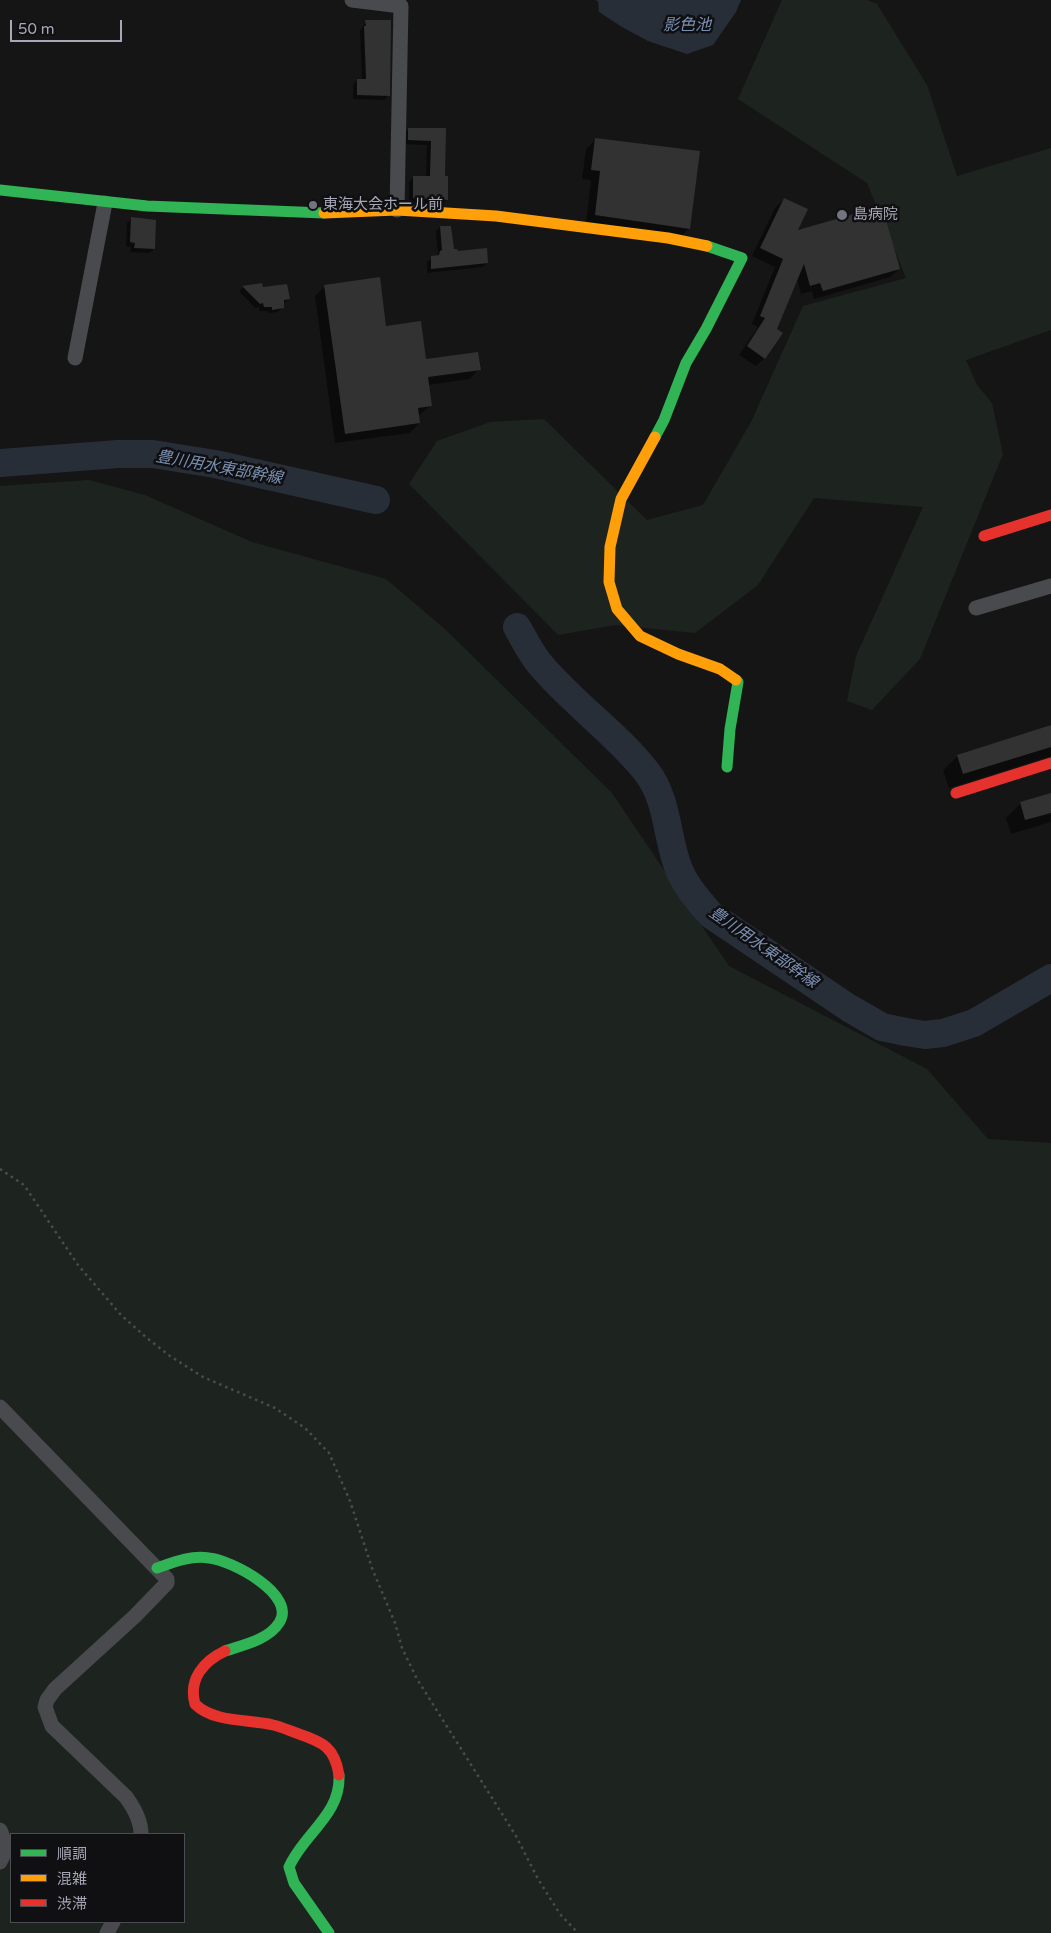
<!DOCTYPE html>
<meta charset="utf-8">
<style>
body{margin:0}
#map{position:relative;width:1051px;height:1933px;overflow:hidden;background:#151515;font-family:"Varela Round","Noto Sans JP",sans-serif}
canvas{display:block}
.legend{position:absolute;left:10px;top:1833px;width:175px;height:90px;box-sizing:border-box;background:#100f11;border:1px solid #4c4c53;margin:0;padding:6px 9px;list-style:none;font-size:15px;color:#a6a8b7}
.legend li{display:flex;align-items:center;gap:10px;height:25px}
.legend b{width:25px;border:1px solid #4c4c53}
.scale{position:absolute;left:10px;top:20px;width:112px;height:22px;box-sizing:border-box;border:2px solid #a6a8b7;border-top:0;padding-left:6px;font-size:15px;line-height:18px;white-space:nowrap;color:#a6a8b7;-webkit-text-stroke:4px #100f11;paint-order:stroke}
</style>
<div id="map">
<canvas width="1051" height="1933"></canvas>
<ul class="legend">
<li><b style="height:6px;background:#30b455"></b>順調</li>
<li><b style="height:6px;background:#ff9f0a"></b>混雑</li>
<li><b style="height:6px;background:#e5322d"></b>渋滞</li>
</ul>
<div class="scale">50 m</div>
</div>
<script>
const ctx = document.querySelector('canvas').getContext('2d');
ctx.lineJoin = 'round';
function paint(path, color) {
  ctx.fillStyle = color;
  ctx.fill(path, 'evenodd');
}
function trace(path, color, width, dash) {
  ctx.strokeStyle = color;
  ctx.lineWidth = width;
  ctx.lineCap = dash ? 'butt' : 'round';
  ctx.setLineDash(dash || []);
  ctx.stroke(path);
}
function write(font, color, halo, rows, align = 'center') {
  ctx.font = font + ' "Varela Round","Noto Sans JP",sans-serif';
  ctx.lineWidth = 5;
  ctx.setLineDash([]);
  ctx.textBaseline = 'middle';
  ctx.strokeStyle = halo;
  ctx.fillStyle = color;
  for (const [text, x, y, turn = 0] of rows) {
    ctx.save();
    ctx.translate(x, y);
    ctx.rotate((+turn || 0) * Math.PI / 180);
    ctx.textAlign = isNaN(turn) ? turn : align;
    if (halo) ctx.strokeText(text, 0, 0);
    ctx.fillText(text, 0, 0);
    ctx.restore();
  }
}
paint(new Path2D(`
 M 782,0 L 867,0 L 877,4 L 927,85 L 957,176 L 1051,148 L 1051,330 L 966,360 L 977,385 L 992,403 L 1003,454 L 920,659 L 872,710 L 847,701 L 856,656 L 923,507 L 814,498 L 758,585 L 695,633 L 615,625 L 558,635 L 409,484 L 437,441 L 490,422 L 544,419 L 647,520 L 703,505 L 751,422 L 803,306 L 906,278 L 867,183 L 738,99 Z
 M 89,480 L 145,495 L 252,542 L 386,579 L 446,630 L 612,793 L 729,966 L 927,1069 L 988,1139 L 1051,1143 L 1051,1933 L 0,1933 L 0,486 ZM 11,1834 L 184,1834 L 184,1922 L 11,1922 Z`), '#1d241f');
paint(new Path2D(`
 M 595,0 L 741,0 L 736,12 L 713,45 L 687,54 L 648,41 L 622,27 L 599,12 L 598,1 Z`), '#282e38');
paint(new Path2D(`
 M 366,22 L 389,95 L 384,100 L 353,99 L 353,85 L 357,80 L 362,81 L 360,31 Z
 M 408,129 L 445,130 L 444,177 L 447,199 L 443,204 L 409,202 L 409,182 L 413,178 L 426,178 L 427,145 L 404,144 L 404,134 Z
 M 596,139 L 689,228 L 680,238 L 586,224 L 591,180 L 582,179 L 586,149 Z
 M 784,199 L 796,232 L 899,269 L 890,277 L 814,299 L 812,291 L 801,294 L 797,278 L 765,358 L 756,366 L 739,355 L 758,327 L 752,324 L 775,267 L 752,256 L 775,208 Z
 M 131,219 L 154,249 L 149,253 L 130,252 L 131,247 L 126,246 L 127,223 Z
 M 440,227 L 453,251 L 487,262 L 483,267 L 427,273 L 427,262 L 438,254 L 436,231 Z
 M 325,286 L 385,328 L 425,361 L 479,369 L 470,379 L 428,385 L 430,406 L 418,416 L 419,423 L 410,433 L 335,443 L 315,296 Z
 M 243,287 L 262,288 L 289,299 L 283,304 L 283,307 L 278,312 L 268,313 L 267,311 L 259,311 L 259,307 L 255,308 L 239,291 Z
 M 1051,727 L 1051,756 L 949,788 L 943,770 L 958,756 Z
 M 1051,795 L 1051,822 L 1011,834 L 1006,818 L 1021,803 Z`), '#0007');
trace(new Path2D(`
 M 0,463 L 118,454 L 153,454 L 215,464 L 376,500
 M 517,627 C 524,639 530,652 539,663 C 570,701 616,733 646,771 C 667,798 666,830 676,861 C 682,882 697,899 711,915 L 849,1008 L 882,1027 L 906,1032 L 925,1035 L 943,1033 L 974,1023 L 1051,978`), '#282e38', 28);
paint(new Path2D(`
 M 365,20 L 391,20 L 390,96 L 357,95 L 357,79 L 366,79 L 364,26 L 366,26 Z
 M 408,128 L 446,128 L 445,176 L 448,176 L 448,200 L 413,198 L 413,176 L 430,176 L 431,141 L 408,140 Z
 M 595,138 L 700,151 L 690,229 L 595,215 L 600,171 L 591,170 Z
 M 784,198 L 808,209 L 798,230 L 882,206 L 900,269 L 823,291 L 820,283 L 810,286 L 804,264 L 777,329 L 783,333 L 765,359 L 747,346 L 765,318 L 760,316 L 783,259 L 760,248 Z
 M 131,217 L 156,220 L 155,249 L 134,248 L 135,243 L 130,242 Z
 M 440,226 L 451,226 L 454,249 L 457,249 L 458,251 L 487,248 L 488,263 L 431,269 L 431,256 L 439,255 L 440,251 L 442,250 Z
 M 380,277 L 386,326 L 421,321 L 426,359 L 478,352 L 481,370 L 428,377 L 432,406 L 418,408 L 420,423 L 345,434 L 324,285 Z
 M 262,283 L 263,287 L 287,284 L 290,299 L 284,300 L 284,308 L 272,310 L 272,307 L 264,307 L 263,303 L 260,304 L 242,286 Z
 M 1051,725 L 1051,747 L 963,774 L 957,755 Z
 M 1051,793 L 1051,813 L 1025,820 L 1020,802 Z`), '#323233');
trace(new Path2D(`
 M 0,1169 L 24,1185 L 78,1265 L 121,1315 L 148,1339 L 170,1356 L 203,1377 L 275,1408 L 305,1428 L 329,1453 L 350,1501 L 372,1568 L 395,1623 L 402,1648 L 417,1679 L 516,1836 L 538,1879 L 560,1914 L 578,1933`), '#4b4b50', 2.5, [2.5, 4]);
trace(new Path2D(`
 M 352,0 L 401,6 L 397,210
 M 75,358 L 105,203
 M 976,608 L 1051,586
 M 0,1407 L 167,1579 L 167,1583 L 135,1616 L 55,1689 L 47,1700 L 45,1707 L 52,1726 L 126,1797 C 134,1808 141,1820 141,1834
 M 0,1830 C 5,1840 6,1852 0,1862
 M 107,1933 L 113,1922`), '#494a4e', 15);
trace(new Path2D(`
 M 0,190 L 147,206 L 324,213
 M 655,437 L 664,420 L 686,363 L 706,329 L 742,258 L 707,246
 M 727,767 L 730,729 L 738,682 L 736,680
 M 157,1568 C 174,1562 191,1555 209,1558 C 231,1560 298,1595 279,1623 C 268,1640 243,1645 225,1651
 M 329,1933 L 294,1883 L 289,1867 C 304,1833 341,1815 339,1775`), '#30b455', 11);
trace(new Path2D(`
 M 324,213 L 397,210 L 496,216 L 668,238 L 707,246
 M 655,437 L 621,499 L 610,547 L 609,582 L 617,609 L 640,636 L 678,654 L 720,669 L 736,680`), '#ff9f0a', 11);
trace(new Path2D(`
 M 984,536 L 1051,515
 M 956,793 L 1051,763
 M 225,1651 C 204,1661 188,1679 195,1704 C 214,1723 249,1719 273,1725 C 282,1727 290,1731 299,1734 C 323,1742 335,1748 339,1775`), '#e5322d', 11);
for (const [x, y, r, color] of [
 [313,205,5,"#73757e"],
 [842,215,6,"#73757e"]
]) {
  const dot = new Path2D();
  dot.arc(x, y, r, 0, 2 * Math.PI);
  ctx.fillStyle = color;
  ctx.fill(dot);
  trace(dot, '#100f11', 2);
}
write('15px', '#a6a8b7', '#100f11', [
 ["東海大会ホール前",323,205],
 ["島病院",853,215]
], 'left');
write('italic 16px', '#7b91b4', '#100f11', [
 ["影色池",687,26],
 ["豊川用水東部幹線",219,468,10],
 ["豊川用水東部幹線",763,948,35]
]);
</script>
